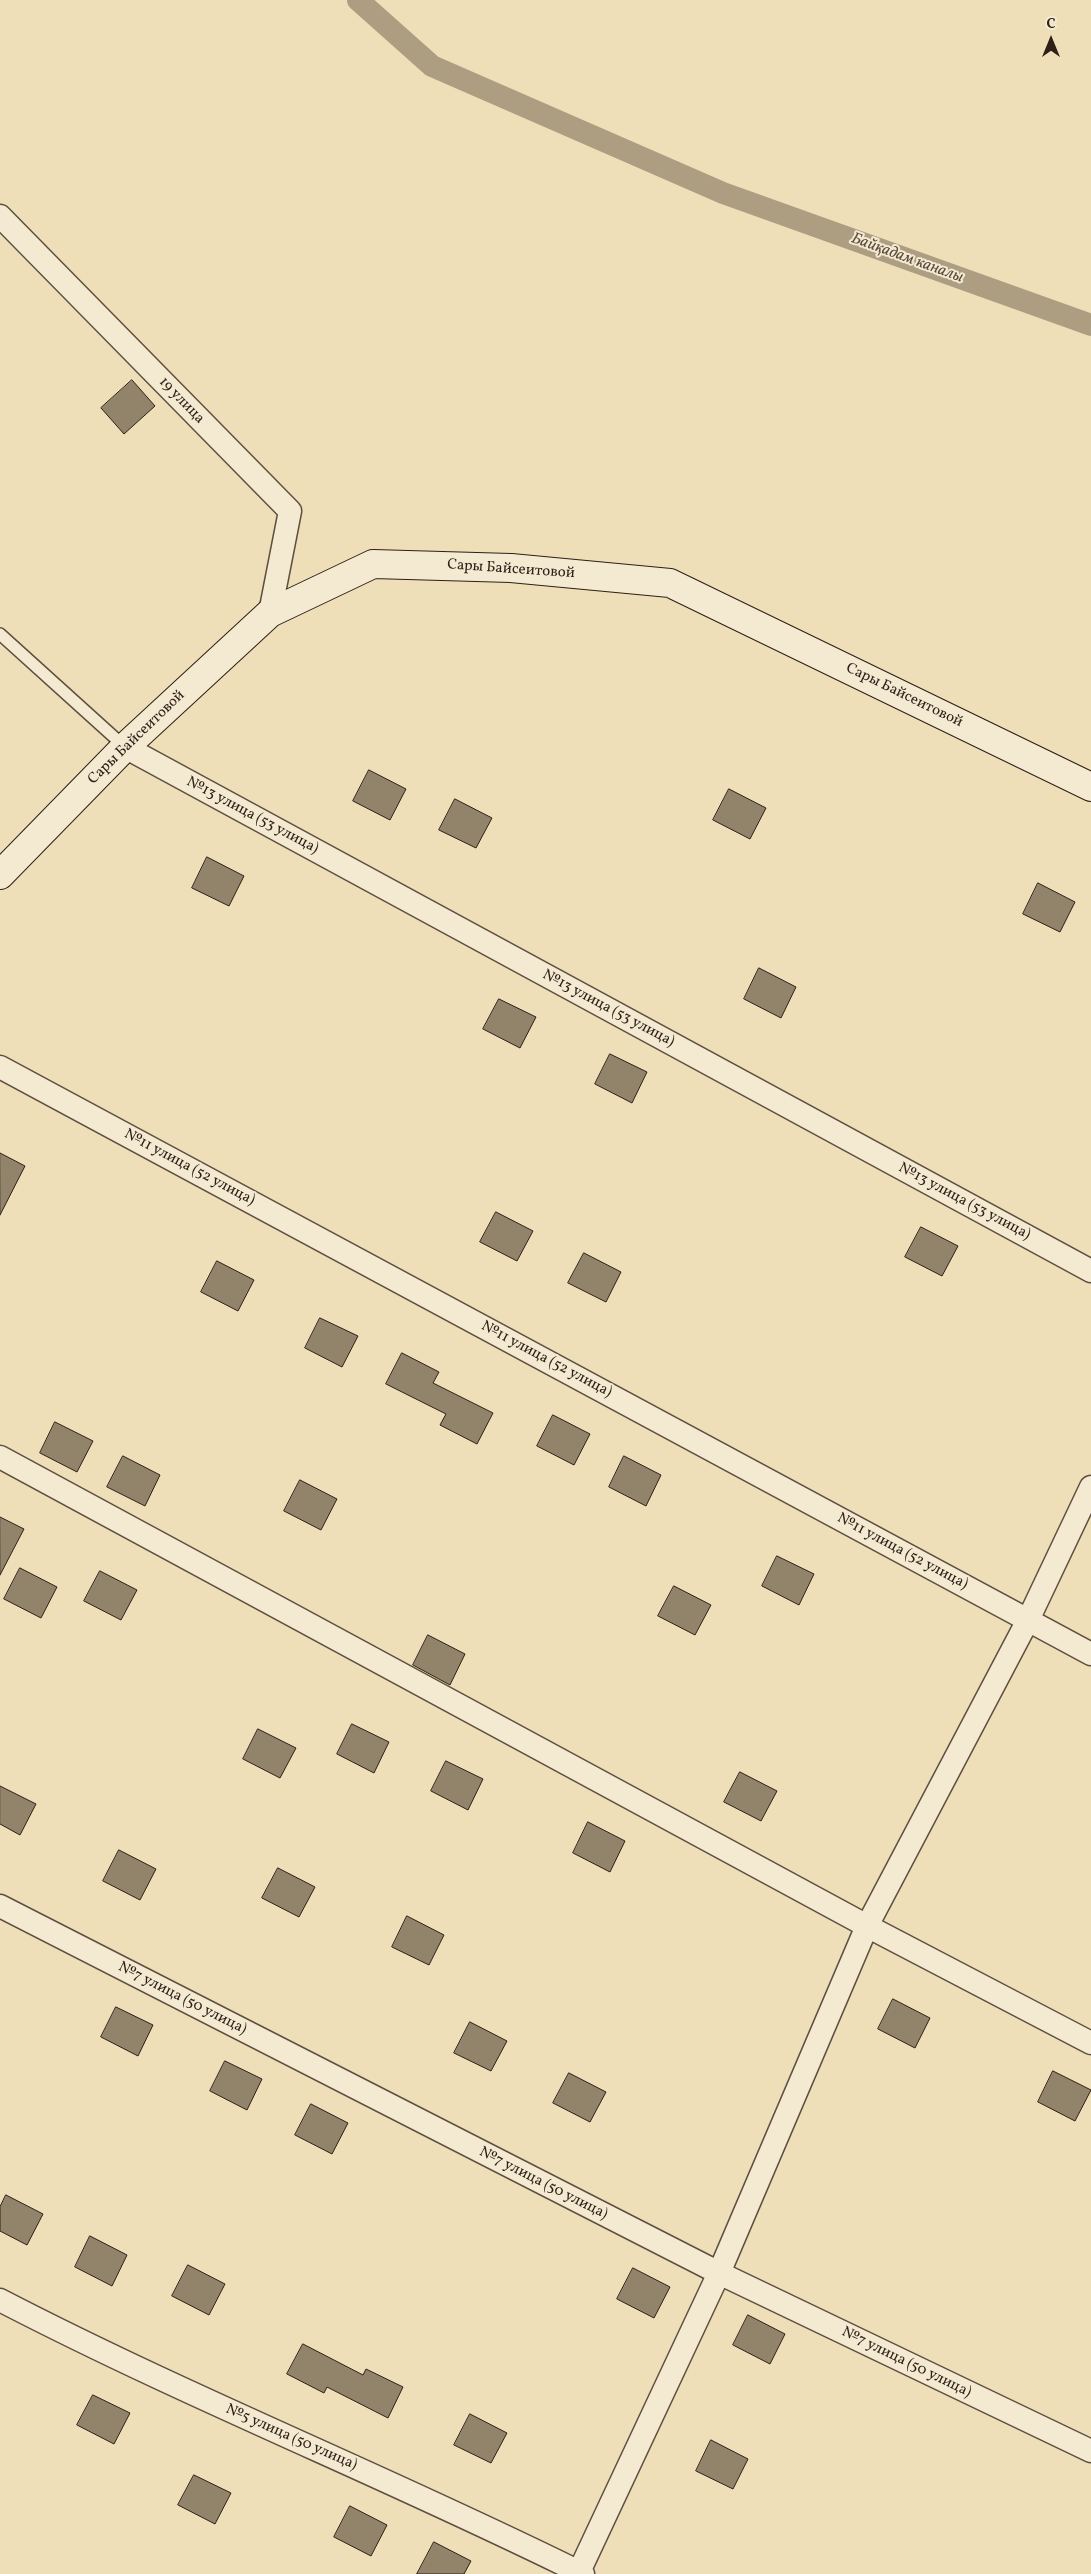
<!DOCTYPE html>
<meta charset="utf-8">
<style>
body{margin:0}
#map{position:relative;width:1091px;height:2574px;overflow:hidden;background:#eedfb9;font-family:Vollkorn,serif}
canvas{display:block}
.north{position:absolute;left:1026px;top:15px;width:50px;height:50px;-webkit-text-stroke:4px #f4ead2;paint-order:stroke;rotate:0deg;font-size:14px;font-weight:700;line-height:20px;text-align:center;color:#2e1f17}
.north::after{content:'';display:block;margin:auto;width:18px;height:22px;background:#2e1f17;clip-path:polygon(50% 0,100% 100%,50% 72%,0 100%)}
</style>
<div id="map">
<canvas width="1091" height="2574"></canvas>
<div class="north">С</div>
</div>
<script>
const ctx = document.querySelector('canvas').getContext('2d');
ctx.lineJoin = 'round';
function trace(path, color, width, dash) {
  ctx.strokeStyle = color;
  ctx.lineWidth = width;
  ctx.lineCap = dash ? 'butt' : 'round';
  ctx.setLineDash(dash || []);
  ctx.stroke(path);
}
function paint(path, color) {
  ctx.fillStyle = color;
  ctx.fill(path, 'evenodd');
}
function write(font, color, halo, rows, align = 'center') {
  ctx.font = font + ' Vollkorn,serif';
  ctx.lineWidth = 4;
  ctx.setLineDash([]);
  ctx.textBaseline = 'middle';
  ctx.strokeStyle = halo;
  ctx.fillStyle = color;
  for (const [text, x, y, turn = 0] of rows) {
    ctx.save();
    ctx.translate(x, y);
    ctx.rotate((+turn || 0) * Math.PI / 180);
    ctx.textAlign = isNaN(turn) ? turn : align;
    if (halo) ctx.strokeText(text, 0, 0);
    ctx.fillText(text, 0, 0);
    ctx.restore();
  }
}
trace(new Path2D(`
 M 358,0 L 432,66 L 723,193 L 1091,325`), '#ad9e82', 22);
const building = new Path2D(`
 M 132,380 L 155,406 L 124,434 L 101,408 Z
 M 369,770 L 406,789 L 390,820 L 353,801 Z
 M 729,789 L 766,808 L 750,839 L 713,820 Z
 M 455,799 L 492,818 L 476,848 L 439,830 Z
 M 207,857 L 244,876 L 229,906 L 192,888 Z
 M 1038,883 L 1075,902 L 1060,932 L 1023,914 Z
 M 759,968 L 796,987 L 781,1018 L 744,999 Z
 M 499,999 L 536,1017 L 520,1048 L 483,1029 Z
 M 610,1054 L 647,1072 L 632,1103 L 595,1084 Z
 M 0,1153 L 25,1166 L 0,1215 Z
 M 496,1212 L 533,1231 L 517,1261 L 480,1242 Z
 M 921,1227 L 958,1246 L 942,1276 L 905,1257 Z
 M 584,1253 L 621,1272 L 606,1302 L 568,1283 Z
 M 217,1261 L 254,1280 L 238,1311 L 201,1292 Z
 M 320,1318 L 358,1336 L 342,1367 L 305,1348 Z
 M 402,1353 L 439,1372 L 433,1383 L 493,1413 L 477,1444 L 440,1425 L 446,1414 L 386,1384 Z
 M 553,1415 L 590,1434 L 574,1465 L 537,1446 Z
 M 55,1422 L 93,1441 L 77,1472 L 40,1453 Z
 M 123,1456 L 160,1475 L 145,1506 L 107,1487 Z
 M 624,1456 L 661,1475 L 646,1506 L 609,1487 Z
 M 300,1480 L 337,1499 L 321,1530 L 284,1511 Z
 M 0,1517 L 24,1529 L 0,1575 Z
 M 777,1556 L 814,1574 L 799,1605 L 762,1586 Z
 M 20,1568 L 57,1587 L 41,1618 L 4,1599 Z
 M 100,1571 L 137,1590 L 121,1620 L 84,1601 Z
 M 674,1586 L 711,1605 L 695,1635 L 658,1616 Z
 M 428,1635 L 465,1654 L 450,1685 L 413,1665 Z
 M 352,1724 L 389,1742 L 374,1773 L 337,1754 Z
 M 258,1729 L 296,1748 L 280,1778 L 243,1759 Z
 M 446,1761 L 483,1779 L 468,1810 L 431,1791 Z
 M 740,1772 L 777,1791 L 761,1821 L 724,1802 Z
 M 0,1786 L 36,1804 L 20,1835 L 0,1824 Z
 M 588,1822 L 625,1841 L 610,1872 L 573,1853 Z
 M 119,1850 L 156,1869 L 140,1900 L 103,1881 Z
 M 278,1868 L 315,1887 L 299,1917 L 262,1898 Z
 M 407,1916 L 444,1935 L 429,1965 L 392,1947 Z
 M 893,1999 L 930,2018 L 915,2048 L 878,2029 Z
 M 116,2007 L 153,2025 L 138,2056 L 101,2037 Z
 M 470,2022 L 507,2041 L 491,2071 L 454,2053 Z
 M 225,2061 L 262,2079 L 247,2110 L 210,2091 Z
 M 1053,2071 L 1091,2090 L 1075,2121 L 1038,2102 Z
 M 569,2073 L 606,2092 L 590,2122 L 553,2103 Z
 M 311,2104 L 348,2123 L 332,2154 L 295,2135 Z
 M 6,2195 L 43,2214 L 27,2245 L 0,2231 L 0,2207 Z
 M 90,2236 L 127,2255 L 112,2286 L 75,2267 Z
 M 188,2265 L 225,2284 L 209,2315 L 172,2296 Z
 M 633,2268 L 670,2287 L 654,2318 L 617,2299 Z
 M 748,2315 L 785,2334 L 770,2364 L 733,2345 Z
 M 303,2344 L 363,2375 L 366,2369 L 403,2387 L 388,2418 L 327,2387 L 324,2393 L 287,2374 Z
 M 93,2395 L 130,2413 L 114,2444 L 77,2425 Z
 M 470,2414 L 507,2433 L 491,2463 L 454,2445 Z
 M 711,2440 L 748,2459 L 733,2489 L 696,2471 Z
 M 194,2475 L 231,2493 L 215,2524 L 178,2505 Z
 M 350,2506 L 387,2525 L 371,2556 L 334,2537 Z
 M 434,2542 L 471,2561 L 464,2574 L 417,2574 Z`);
paint(building, '#92836b');
trace(building, '#2e1f17', 1);
const lane = new Path2D(`
 M 0,634 L 125,747`);
const street = new Path2D(`
 M 0,216 L 290,511 L 270,613
 M 125,747 L 1091,1271
 M 0,1067 L 1091,1654
 M 0,1457 L 867,1926 L 1091,2043
 M 0,1906 L 719,2273 L 1091,2451
 M 0,2300 C 191,2399 390,2478 583,2574
 M 578,2574 L 719,2273 L 867,1926 L 1028,1620 L 1091,1487`);
const secondary = new Path2D(`
 M 0,875 L 125,747 L 270,613 L 373,564 L 511,568 L 670,583 L 1091,787`);
trace(lane, '#5e4f40', 14);
trace(street, '#5e4f40', 25);
trace(secondary, '#2e1f17', 30);
trace(lane, '#f4ead2', 11);
trace(street, '#f4ead2', 22);
trace(secondary, '#f4ead2', 28);
write('15px', '#2e1f17', '#f4ead2', [
 ["19 улица",181,401,46],
 ["Сары Байсеитовой",511,570,4],
 ["Сары Байсеитовой",904,696,26],
 ["Сары Байсеитовой",137,738,-44],
 ["№13 улица (53 улица)",252,816,28],
 ["№13 улица (53 улица)",608,1009,28],
 ["№11 улица (52 улица)",189,1168,28],
 ["№13 улица (53 улица)",964,1202,28],
 ["№11 улица (52 улица)",546,1360,28],
 ["№11 улица (52 улица)",902,1552,28],
 ["№7 улица (50 улица)",182,1999,27],
 ["№7 улица (50 улица)",543,2184,27],
 ["№7 улица (50 улица)",906,2363,26],
 ["№5 улица (50 улица)",291,2438,24]
]);
write('italic 16px', '#5a4b3c', '#f4ead2', [
 ["Байқадам каналы",907,259,20]
]);
</script>
